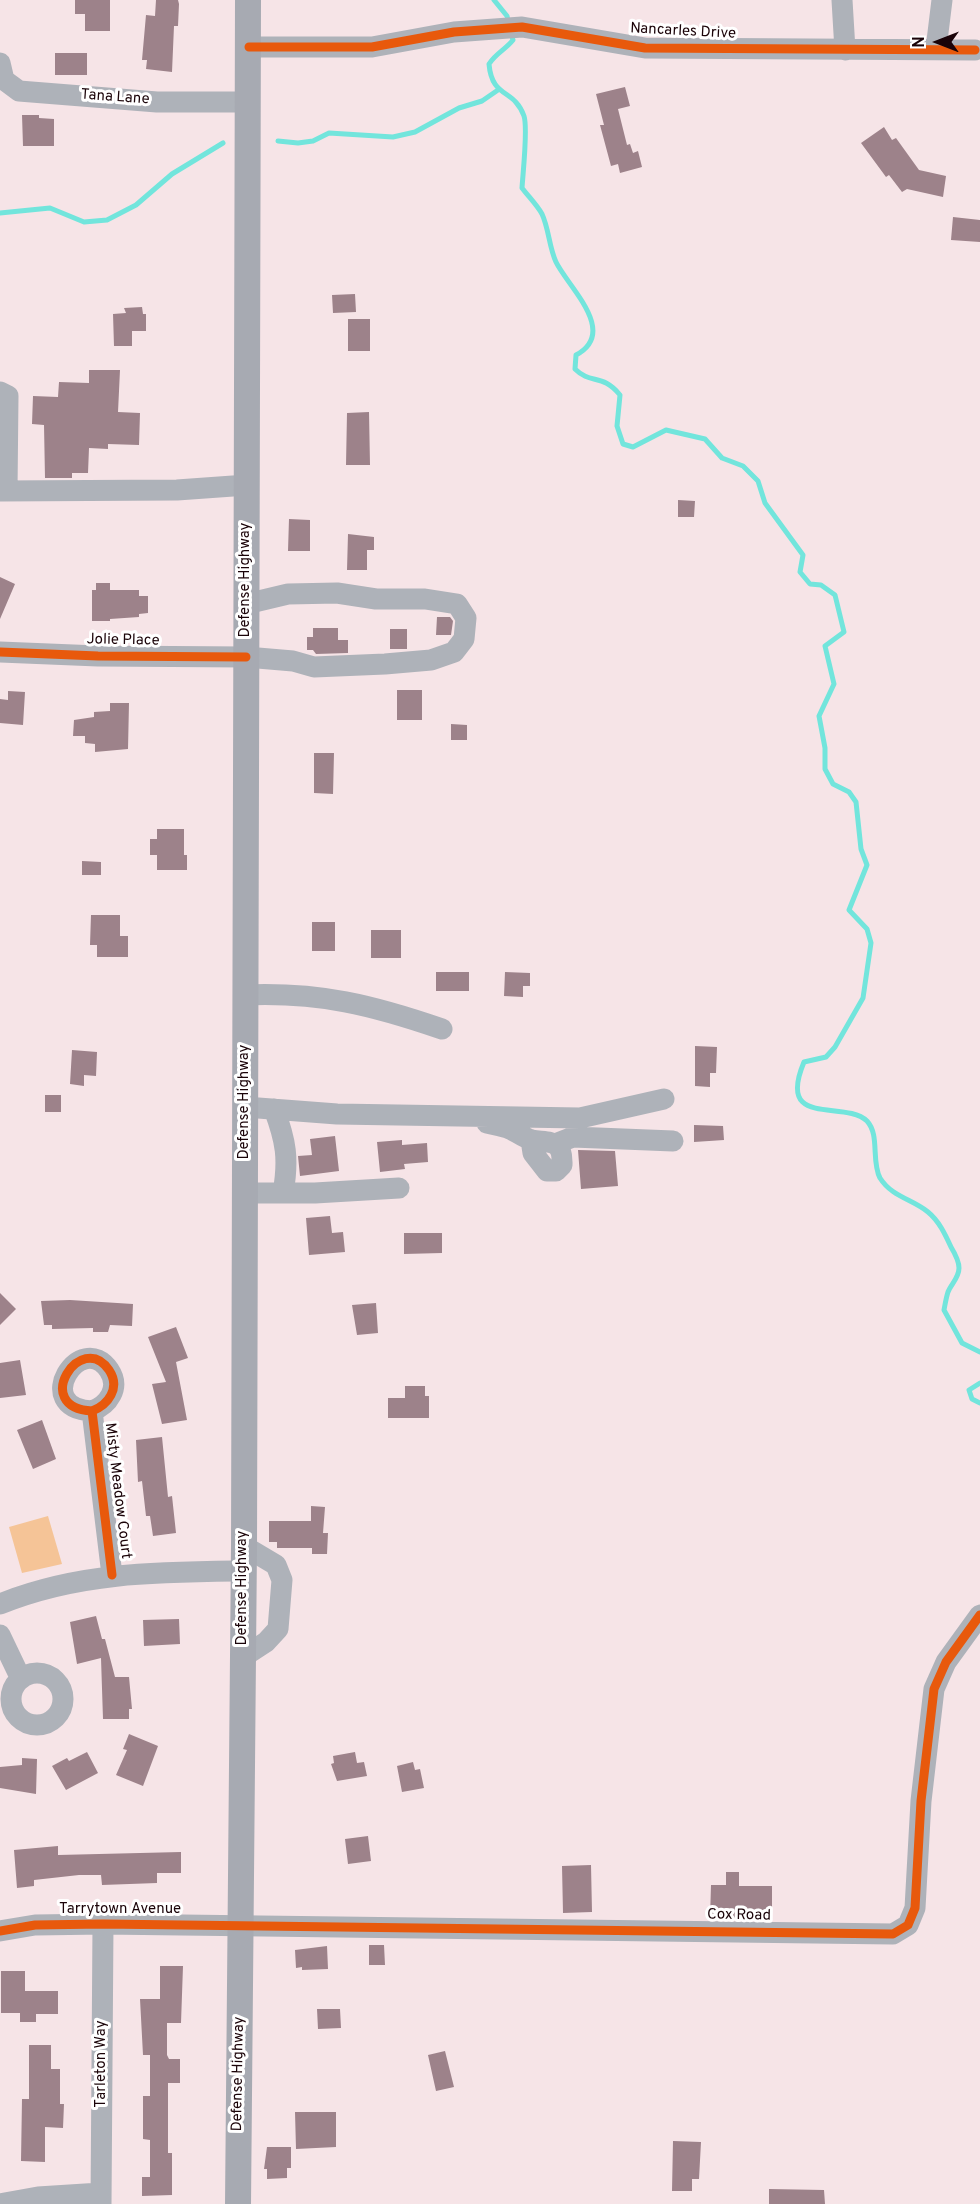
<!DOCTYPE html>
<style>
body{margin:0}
#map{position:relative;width:980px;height:2204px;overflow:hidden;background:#f6e4e7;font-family:Overpass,sans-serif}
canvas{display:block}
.north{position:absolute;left:908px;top:12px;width:60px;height:60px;-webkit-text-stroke:4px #fff;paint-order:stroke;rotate:270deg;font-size:16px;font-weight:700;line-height:24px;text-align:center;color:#1a0308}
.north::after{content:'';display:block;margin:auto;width:21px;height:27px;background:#1a0308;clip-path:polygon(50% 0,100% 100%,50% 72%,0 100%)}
</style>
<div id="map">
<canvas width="980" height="2204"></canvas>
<div class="north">N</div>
</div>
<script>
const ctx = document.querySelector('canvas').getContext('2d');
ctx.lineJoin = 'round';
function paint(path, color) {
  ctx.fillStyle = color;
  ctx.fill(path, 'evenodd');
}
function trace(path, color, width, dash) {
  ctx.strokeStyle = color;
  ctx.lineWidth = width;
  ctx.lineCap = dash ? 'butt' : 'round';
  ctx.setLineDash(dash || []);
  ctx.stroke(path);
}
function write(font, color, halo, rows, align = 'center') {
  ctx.font = font + ' Overpass,sans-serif';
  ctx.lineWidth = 6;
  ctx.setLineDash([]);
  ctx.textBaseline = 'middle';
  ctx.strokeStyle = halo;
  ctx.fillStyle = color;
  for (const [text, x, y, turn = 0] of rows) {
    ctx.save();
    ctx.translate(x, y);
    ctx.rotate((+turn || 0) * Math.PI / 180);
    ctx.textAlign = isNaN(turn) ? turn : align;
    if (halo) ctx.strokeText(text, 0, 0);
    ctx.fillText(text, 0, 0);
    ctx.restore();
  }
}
paint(new Path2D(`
 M 48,1516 L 62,1564 L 22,1573 L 9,1527 Z`), '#f5c497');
trace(new Path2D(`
 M 494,0 L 507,16 L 509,24
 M 511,33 L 513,40 C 505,50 496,53 489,64 C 492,99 514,88 524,116 C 528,128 523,172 522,188 C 528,196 537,205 542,214 C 549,229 549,247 556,262 C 568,287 619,332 576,355 L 575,369 C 591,385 602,373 620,395 L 617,426 L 623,444 L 633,447 L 666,430 L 705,439 L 722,458 L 743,466 L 758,481 L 765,503 L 803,555 L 800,572 L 810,584 L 821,585 L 835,595 L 844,632 L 825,646 L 834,684 L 819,716 L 825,748 L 825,769 L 833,784 L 849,792 L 856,802 L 861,849 L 867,865 L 849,910 L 867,929 L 871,943 L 863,998 L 835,1047 L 826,1057 L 804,1062 C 776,1129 844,1099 867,1121 C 880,1135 871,1161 880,1178 C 892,1197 912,1199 928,1212 C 939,1221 945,1234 951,1247 C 954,1252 959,1262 959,1268 C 959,1278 951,1284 948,1292 C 946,1298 945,1305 944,1310 L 962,1343 L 980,1352
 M 278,141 L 298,143 L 313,141 L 329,133 L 393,137 L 415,132 L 459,108 L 482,101 L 498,90
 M 0,213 L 50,208 L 84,222 L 107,220 L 136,205 L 172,174 L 223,143
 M 980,1383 L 969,1390 L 972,1399 L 980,1403`), '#72e5dc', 5);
paint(new Path2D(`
 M 75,0 L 110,0 L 110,31 L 85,31 L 85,14 L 75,14 Z
 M 156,0 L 178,0 L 179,4 L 178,26 L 174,26 L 172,72 L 146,69 L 147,60 L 142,60 L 146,15 L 155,16 Z
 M 55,53 L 87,53 L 87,75 L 55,75 Z
 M 625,87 L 630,106 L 618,109 L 627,145 L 630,144 L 633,153 L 638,151 L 642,167 L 620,173 L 618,164 L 611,166 L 600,125 L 604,125 L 596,94 Z
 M 22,115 L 39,115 L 39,118 L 54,119 L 54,146 L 23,146 Z
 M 884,127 L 892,140 L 896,138 L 919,170 L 946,176 L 943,197 L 907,189 L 902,192 L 889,175 L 886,177 L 861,143 Z
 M 953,217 L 980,220 L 980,242 L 951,240 Z
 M 355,294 L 356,312 L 333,313 L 332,295 Z
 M 142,307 L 143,314 L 146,314 L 146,331 L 132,331 L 132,346 L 114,346 L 113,314 L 126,313 L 124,308 Z
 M 348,319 L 370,319 L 370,351 L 348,351 Z
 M 89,370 L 120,370 L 118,412 L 140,413 L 139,445 L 108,444 L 108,449 L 89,448 L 88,473 L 72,473 L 72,478 L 45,478 L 44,425 L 32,424 L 33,396 L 58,397 L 59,382 L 89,383 Z
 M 369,412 L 370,465 L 346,465 L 347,413 Z
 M 678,500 L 695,501 L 694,517 L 678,517 Z
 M 289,519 L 310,520 L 310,551 L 288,551 Z
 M 348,534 L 374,537 L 374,550 L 367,550 L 367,570 L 347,570 Z
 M 0,577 L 15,584 L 0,619 Z
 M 96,583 L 110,583 L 110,590 L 139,590 L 139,596 L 148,596 L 148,613 L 139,614 L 139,617 L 110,619 L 110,621 L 92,621 L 92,590 L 96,590 Z
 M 437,617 L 450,617 L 453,621 L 451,635 L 436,635 Z
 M 313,628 L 338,628 L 338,640 L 348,640 L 348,653 L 316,654 L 313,650 L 307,650 L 307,637 L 313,637 Z
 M 390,629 L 407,629 L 407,649 L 390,649 Z
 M 397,690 L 422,690 L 422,720 L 397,720 Z
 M 8,691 L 25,692 L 23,725 L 0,723 L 0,699 L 8,700 Z
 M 110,703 L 129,703 L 128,749 L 95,752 L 95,744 L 85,743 L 85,736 L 73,736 L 74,720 L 94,717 L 94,712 L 110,711 Z
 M 451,724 L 467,725 L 467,740 L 451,740 Z
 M 314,753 L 334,753 L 333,794 L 314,793 Z
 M 157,829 L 184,829 L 184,855 L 187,855 L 187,870 L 157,870 L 157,855 L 150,855 L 150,839 L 157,839 Z
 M 82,861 L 101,862 L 101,875 L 82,875 Z
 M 91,915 L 120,915 L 120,936 L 128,936 L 128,957 L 97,957 L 97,945 L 90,945 Z
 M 312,922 L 335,922 L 335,951 L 312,951 Z
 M 371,930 L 401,930 L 401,958 L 371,958 Z
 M 436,972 L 469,972 L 469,991 L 436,991 Z
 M 505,972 L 530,973 L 530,986 L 523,986 L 523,997 L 504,996 Z
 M 695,1046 L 717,1047 L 716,1073 L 710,1073 L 710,1087 L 695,1086 Z
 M 72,1050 L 97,1052 L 96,1076 L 84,1075 L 84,1086 L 70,1084 Z
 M 45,1095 L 61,1095 L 61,1112 L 45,1112 Z
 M 694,1125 L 723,1126 L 724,1140 L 694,1142 Z
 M 335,1136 L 339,1171 L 300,1176 L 298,1156 L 312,1155 L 310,1139 Z
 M 402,1140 L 402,1145 L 427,1143 L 428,1162 L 404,1164 L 405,1169 L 380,1172 L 377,1142 Z
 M 578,1150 L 615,1151 L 618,1186 L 581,1189 Z
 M 330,1216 L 332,1233 L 343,1232 L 345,1252 L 309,1255 L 306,1218 Z
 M 404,1233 L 442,1233 L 442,1253 L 404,1254 Z
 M 0,1293 L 16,1309 L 0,1325 Z
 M 70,1300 L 133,1304 L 132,1326 L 110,1325 L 108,1332 L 93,1332 L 93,1328 L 52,1329 L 52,1325 L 44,1325 L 41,1301 Z
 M 376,1303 L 378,1333 L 357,1335 L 352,1305 Z
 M 176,1327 L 188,1358 L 176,1362 L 187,1420 L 162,1424 L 152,1384 L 166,1382 L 148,1337 Z
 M 20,1360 L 26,1395 L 0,1398 L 0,1363 Z
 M 405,1386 L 425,1386 L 425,1396 L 429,1396 L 429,1418 L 388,1418 L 388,1398 L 405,1398 Z
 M 42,1420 L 56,1459 L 33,1469 L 17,1430 Z
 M 162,1437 L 168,1497 L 172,1496 L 176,1533 L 153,1536 L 150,1516 L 146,1516 L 142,1481 L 138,1482 L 136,1440 Z
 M 311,1506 L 325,1507 L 323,1533 L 328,1533 L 327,1554 L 312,1554 L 312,1548 L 277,1548 L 277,1542 L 269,1542 L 269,1521 L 311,1521 Z
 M 96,1616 L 102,1639 L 105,1639 L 115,1677 L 129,1677 L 132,1709 L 129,1709 L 129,1719 L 103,1719 L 101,1658 L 77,1664 L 70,1622 Z
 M 179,1619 L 180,1644 L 144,1646 L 143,1620 Z
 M 129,1734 L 158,1746 L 143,1786 L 116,1775 L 127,1750 L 123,1749 Z
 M 87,1752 L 98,1773 L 66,1790 L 52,1766 L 67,1758 L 69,1761 Z
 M 355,1752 L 357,1763 L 364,1762 L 367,1776 L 337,1781 L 331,1764 L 334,1763 L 333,1756 Z
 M 22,1758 L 37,1759 L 36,1794 L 0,1788 L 0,1767 L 22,1765 Z
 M 413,1762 L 415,1770 L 420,1769 L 424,1788 L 402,1792 L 397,1766 Z
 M 368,1836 L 371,1861 L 348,1864 L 345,1839 Z
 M 58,1846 L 58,1855 L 181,1852 L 181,1873 L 157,1873 L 157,1883 L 102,1885 L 101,1875 L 79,1875 L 34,1880 L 34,1886 L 17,1888 L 14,1850 Z
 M 591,1865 L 592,1912 L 563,1913 L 562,1866 Z
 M 726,1872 L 739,1872 L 739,1886 L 772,1886 L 772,1920 L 710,1919 L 711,1885 L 726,1885 Z
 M 369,1945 L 384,1945 L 385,1965 L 369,1965 Z
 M 327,1946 L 328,1969 L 302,1970 L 302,1967 L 296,1968 L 295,1950 Z
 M 160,1966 L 183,1966 L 181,2023 L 167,2023 L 167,2055 L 169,2059 L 180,2059 L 180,2083 L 168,2083 L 168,2153 L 172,2153 L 172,2195 L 142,2196 L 142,2177 L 150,2177 L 150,2140 L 143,2139 L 143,2096 L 150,2096 L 150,2055 L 143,2055 L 140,1999 L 160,1999 Z
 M 1,1971 L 25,1971 L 25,1991 L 58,1991 L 58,2014 L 36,2014 L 36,2022 L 20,2022 L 20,2013 L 1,2013 Z
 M 317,2009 L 340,2009 L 341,2028 L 318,2029 Z
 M 29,2045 L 51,2045 L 51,2069 L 60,2069 L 60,2104 L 64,2104 L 63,2128 L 45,2127 L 45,2162 L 21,2161 L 22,2099 L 29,2099 Z
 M 445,2051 L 454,2087 L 436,2091 L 428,2055 Z
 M 295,2112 L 336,2112 L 336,2147 L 296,2149 Z
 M 673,2141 L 701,2142 L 699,2179 L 692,2179 L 692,2191 L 672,2191 Z
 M 267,2147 L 291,2147 L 291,2168 L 287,2168 L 287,2178 L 267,2179 L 267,2169 L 264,2169 Z
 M 769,2189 L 824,2190 L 825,2204 L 769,2204 Z`), '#9d828a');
trace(new Path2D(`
 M 842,0 L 845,50
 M 249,47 L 372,47 L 454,32 L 522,27 L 645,48 L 975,50
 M 936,49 L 942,0
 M 0,63 L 4,80 L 19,91 L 157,102 L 249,102
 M 0,392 L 8,396 L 7,491
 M 0,491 L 177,490 L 247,485
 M 0,652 L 98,656 L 246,657 L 293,661 L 314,667 L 385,664 L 431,660 L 454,652 L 464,639 L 466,618 L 457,604 L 425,599 L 376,599 L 337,593 L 288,594 L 246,604
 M 245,995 C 320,992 372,1005 442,1029
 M 245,1107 L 337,1114 L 580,1118 L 664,1099
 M 274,1109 C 286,1141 289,1159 283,1193
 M 487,1123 C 495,1125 503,1126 510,1129 C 517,1132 524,1138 532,1140 C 551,1143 563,1139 562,1165 L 556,1171 L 547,1171 L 533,1153 L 531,1140
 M 555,1144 L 573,1137 L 673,1141
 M 245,1193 L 315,1193 L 399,1188
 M 92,1411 C 30,1408 81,1329 109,1370 C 121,1388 108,1405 92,1411 L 112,1575
 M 0,1604 C 79,1572 159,1572 243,1571
 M 0,1635 L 21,1679
 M 243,1657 L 266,1642 L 278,1629 L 282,1580 L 276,1565 L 244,1546
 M11 1699a26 26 0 1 1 52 0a26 26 0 1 1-52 0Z
 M 0,1931 L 35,1925 L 103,1924 L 893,1934 L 908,1925 L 915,1908 L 921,1801 L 934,1689 L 946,1662 L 980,1615
 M 0,2204 L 38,2197 L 101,2193
 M 101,2204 L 103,1924`), '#aeb2b9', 21);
trace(new Path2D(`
 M 238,2204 L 244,1546 L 248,0`), '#a7aab2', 26);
trace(new Path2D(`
 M 249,47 L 372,47 L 454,32 L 522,27 L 645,48 L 975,50
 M 0,652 L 98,656 L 246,657
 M 92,1411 C 30,1408 81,1329 109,1370 C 121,1388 108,1405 92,1411 L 112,1575
 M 0,1931 L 35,1925 L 103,1924 L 893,1934 L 908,1925 L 915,1908 L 921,1801 L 934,1689 L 946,1662 L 980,1615`), '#e8590c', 9);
write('15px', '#1a0308', '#fff', [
 ["Nancarles Drive",683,32,3],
 ["Tana Lane",115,98,4],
 ["Defense Highway",246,580,-90],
 ["Jolie Place",123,641,1],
 ["Defense Highway",245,1102,-90],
 ["Misty Meadow Court",117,1491,83],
 ["Defense Highway",243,1588,-90],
 ["Tarrytown Avenue",120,1910],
 ["Cox Road",739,1916,1],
 ["Tarleton Way",102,2064,-90],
 ["Defense Highway",239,2074,-89]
]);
</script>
